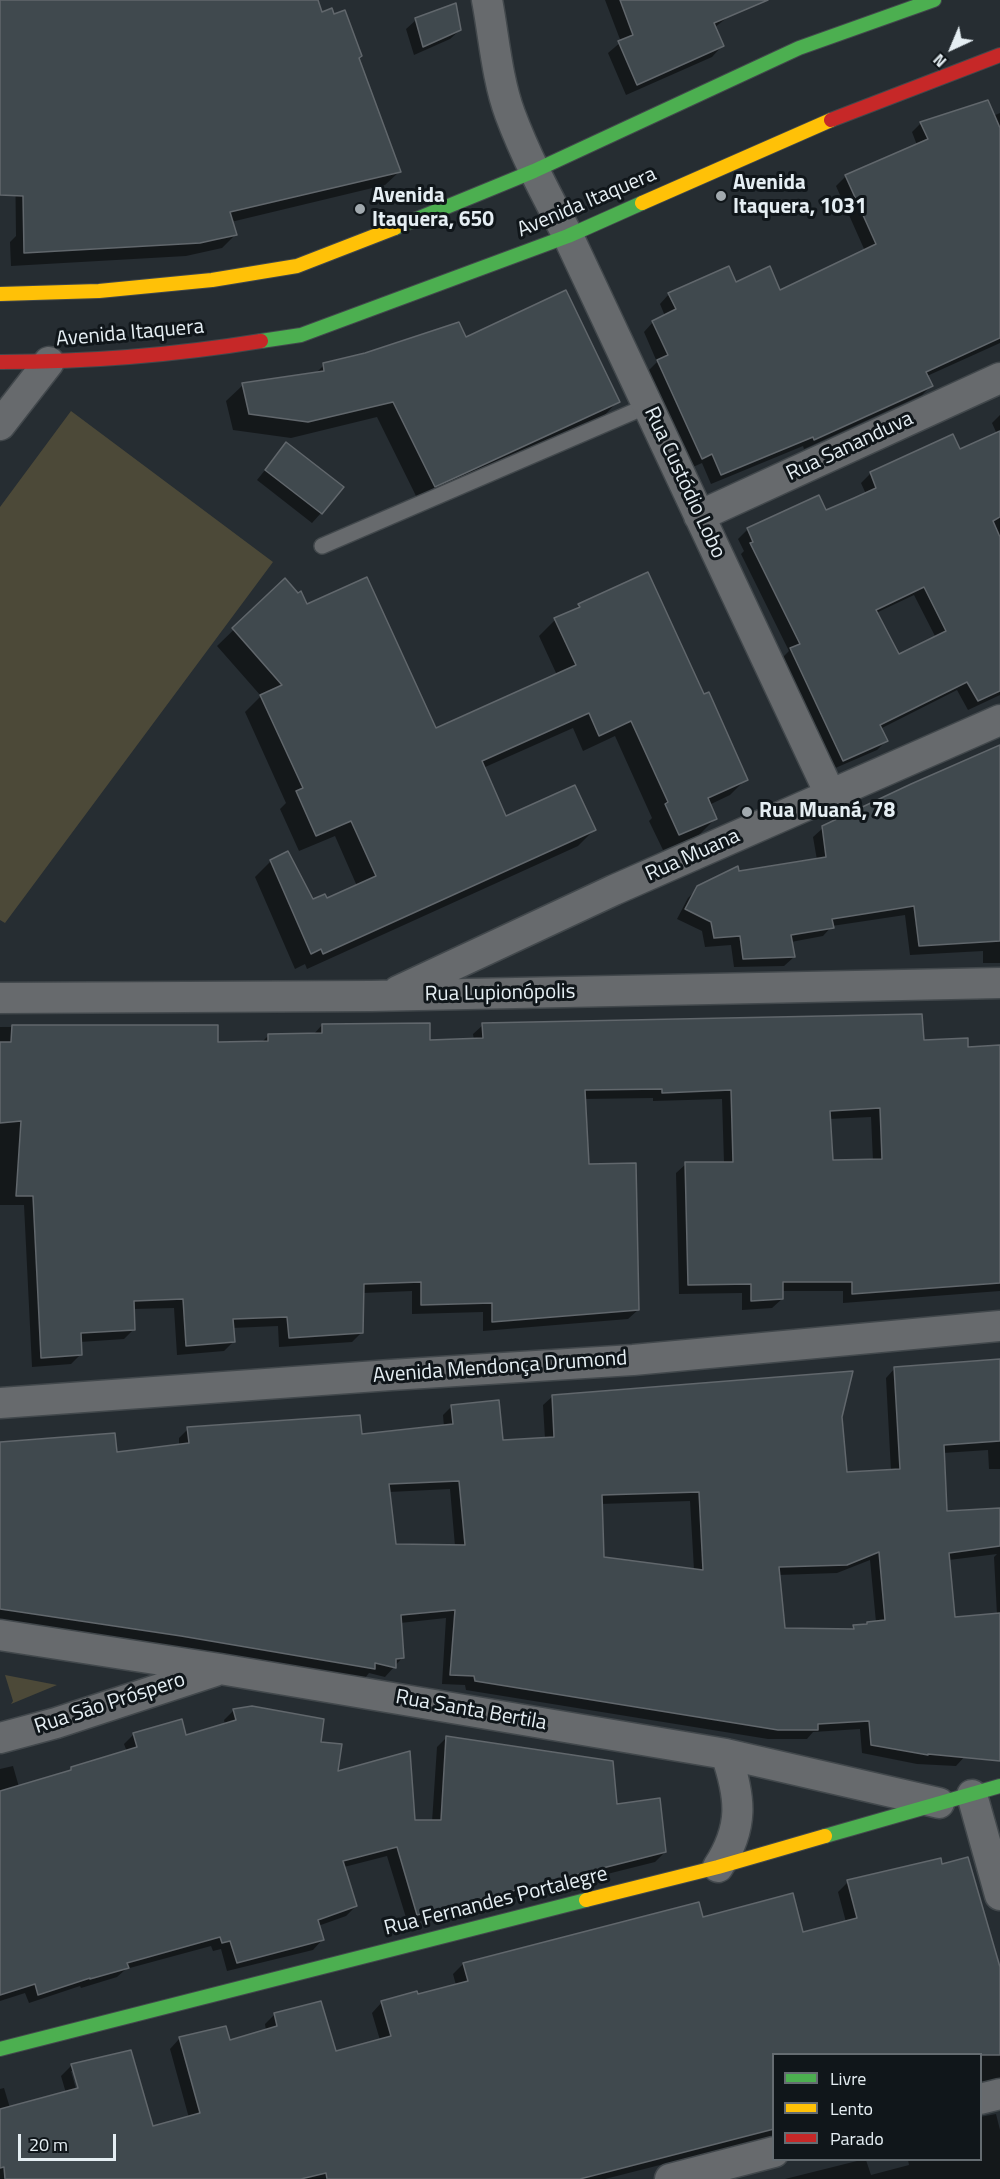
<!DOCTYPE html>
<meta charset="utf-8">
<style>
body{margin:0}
#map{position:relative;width:1000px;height:2179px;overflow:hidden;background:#262d32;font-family:"Titillium Web",sans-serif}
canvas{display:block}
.legend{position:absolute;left:772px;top:2053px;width:210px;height:108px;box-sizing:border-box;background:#10161a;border:2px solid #656c71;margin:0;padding:8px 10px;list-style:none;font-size:18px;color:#e5eef3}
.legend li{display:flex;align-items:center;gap:12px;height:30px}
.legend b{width:30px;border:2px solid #656c71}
.north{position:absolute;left:922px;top:18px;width:60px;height:60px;-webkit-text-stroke:4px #10161a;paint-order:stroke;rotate:224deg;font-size:16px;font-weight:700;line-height:24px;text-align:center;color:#e5eef3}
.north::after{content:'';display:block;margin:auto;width:21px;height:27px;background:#e5eef3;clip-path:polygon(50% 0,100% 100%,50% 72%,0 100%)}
.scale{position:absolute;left:18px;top:2134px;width:98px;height:27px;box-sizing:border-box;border:3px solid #e5eef3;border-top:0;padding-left:8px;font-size:18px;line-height:21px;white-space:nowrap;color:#e5eef3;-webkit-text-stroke:4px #10161a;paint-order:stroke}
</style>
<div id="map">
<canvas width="1000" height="2179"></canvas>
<ul class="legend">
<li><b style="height:8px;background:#4caf50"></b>Livre</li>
<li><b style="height:8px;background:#ffc107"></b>Lento</li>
<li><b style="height:8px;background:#c62828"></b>Parado</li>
</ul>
<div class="north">N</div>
<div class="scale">20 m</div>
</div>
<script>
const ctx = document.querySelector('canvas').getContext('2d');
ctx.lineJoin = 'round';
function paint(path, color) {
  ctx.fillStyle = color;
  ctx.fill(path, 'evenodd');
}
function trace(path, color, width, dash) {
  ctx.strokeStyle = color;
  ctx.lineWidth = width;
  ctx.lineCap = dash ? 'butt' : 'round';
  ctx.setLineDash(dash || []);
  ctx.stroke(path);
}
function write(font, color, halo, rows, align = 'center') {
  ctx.font = font + ' "Titillium Web",sans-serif';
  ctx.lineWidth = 6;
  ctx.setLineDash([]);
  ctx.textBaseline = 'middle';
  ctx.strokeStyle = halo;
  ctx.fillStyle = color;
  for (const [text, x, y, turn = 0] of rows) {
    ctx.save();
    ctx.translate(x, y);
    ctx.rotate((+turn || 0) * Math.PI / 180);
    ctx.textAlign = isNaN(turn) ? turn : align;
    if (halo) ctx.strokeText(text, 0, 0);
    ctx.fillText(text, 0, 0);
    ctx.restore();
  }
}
paint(new Path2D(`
 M 71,411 L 273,562 L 5,923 L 0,920 L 0,507 Z
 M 5,1675 L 57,1685 L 11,1704 L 13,1701 Z`), '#4c4938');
paint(new Path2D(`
 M 0,0 L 317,0 L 322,13 L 358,59 L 399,172 L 385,185 L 231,222 L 236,234 L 222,248 L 186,256 L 11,266 L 10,242 L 16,236 L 15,152 L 0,152 Z
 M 605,0 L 722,0 L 729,16 L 714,28 L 722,46 L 712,57 L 626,95 L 608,53 L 621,42 Z
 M 416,20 L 460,30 L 450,39 L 414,55 L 406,29 Z
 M 1000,113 L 1000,343 L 927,376 L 931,386 L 922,395 L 804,449 L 803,446 L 711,484 L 702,463 L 693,467 L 648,371 L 657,362 L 644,332 L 653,322 L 665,316 L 660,304 L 669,294 L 735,284 L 779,292 L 865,251 L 836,186 L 846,176 L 917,145 L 912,132 L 921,123 L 993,116 Z
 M 465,339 L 618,401 L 602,418 L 419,502 L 377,417 L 291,438 L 233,430 L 226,401 L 243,385 L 315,374 L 324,365 L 365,355 Z
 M 1000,415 L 1000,695 L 968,710 L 957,690 L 880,729 L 886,741 L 877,750 L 833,769 L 782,658 L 789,651 L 741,554 L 744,551 L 738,539 L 748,529 L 825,512 L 866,494 L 861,483 L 871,473 L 959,451 L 997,434 L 992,423 ZM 914,595 L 936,638 L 899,656 L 876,613 Z
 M 286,444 L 321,513 L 312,523 L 257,480 Z
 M 285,580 L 306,606 L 436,730 L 557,675 L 539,636 L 555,620 L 573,612 L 579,605 L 703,696 L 746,779 L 730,795 L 709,805 L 715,819 L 699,835 L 663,850 L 649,821 L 652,818 L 615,736 L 583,751 L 573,728 L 483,768 L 506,818 L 594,830 L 578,846 L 307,969 L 305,964 L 295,969 L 255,877 L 271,861 L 312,901 L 326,900 L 357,886 L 335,836 L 299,851 L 280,809 L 286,803 L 245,712 L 261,696 L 217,646 Z
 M 1000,746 L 1000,963 L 983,963 L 983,951 L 910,955 L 905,915 L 832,926 L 823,936 L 791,942 L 794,957 L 784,966 L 734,967 L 731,945 L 705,947 L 702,931 L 677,919 L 688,898 L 698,888 L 738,873 L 817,860 L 813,837 L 823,828 Z
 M 322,1025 L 429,1041 L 474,1040 L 473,1034 L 483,1025 L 922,1042 L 967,1048 L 1000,1047 L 1000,1291 L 843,1303 L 843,1291 L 782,1291 L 782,1299 L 772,1308 L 742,1310 L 742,1293 L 679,1294 L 676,1173 L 686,1164 L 724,1163 L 722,1099 L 653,1101 L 653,1098 L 584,1099 L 587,1166 L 638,1310 L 628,1319 L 483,1331 L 483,1312 L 412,1314 L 412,1291 L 363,1293 L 362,1332 L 352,1342 L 279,1347 L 278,1326 L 232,1328 L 233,1342 L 224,1351 L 177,1355 L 174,1308 L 133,1309 L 134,1329 L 124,1339 L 80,1342 L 81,1354 L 71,1364 L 32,1367 L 24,1205 L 0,1205 L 0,1027 L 217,1026 L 217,1043 L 261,1043 L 269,1035 L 313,1035 ZM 871,1117 L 873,1161 L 831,1162 L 829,1119 Z
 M 1000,1361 L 1000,1469 L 989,1469 L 988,1450 L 943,1453 L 945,1512 L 1000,1510 L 1000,1718 L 956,1766 L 917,1764 L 862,1753 L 860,1729 L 813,1732 L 807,1739 L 768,1739 L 466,1690 L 465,1685 L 442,1684 L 446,1618 L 400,1623 L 402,1658 L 385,1677 L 369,1673 L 365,1678 L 0,1619 L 0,1444 L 116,1453 L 179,1446 L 179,1438 L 188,1429 L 360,1435 L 444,1427 L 443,1415 L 452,1406 L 502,1441 L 545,1439 L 543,1405 L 553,1396 L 841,1416 L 845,1474 L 891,1471 L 886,1378 L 895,1368 ZM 450,1489 L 455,1546 L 395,1545 L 389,1492 ZM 690,1501 L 694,1570 L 603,1558 L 600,1504 ZM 997,1554 L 994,1557 L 997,1615 L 954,1619 L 949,1560 ZM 870,1560 L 876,1622 L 854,1627 L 850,1631 L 783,1630 L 778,1575 L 837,1573 Z
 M 234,1710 L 320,1743 L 337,1773 L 414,1822 L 432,1822 L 437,1747 L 447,1737 L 615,1805 L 665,1852 L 655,1862 L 408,1924 L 387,1856 L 344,1867 L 356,1906 L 346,1916 L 318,1926 L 322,1940 L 313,1950 L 227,1971 L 221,1949 L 213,1951 L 211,1946 L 126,1969 L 117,1977 L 81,1988 L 80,1986 L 29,2003 L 25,1993 L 0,2001 L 0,1769 L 13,1766 L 19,1787 L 127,1752 L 124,1744 L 134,1734 L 185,1737 L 225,1725 L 224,1720 Z
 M 941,1866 L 1000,1974 L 1000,2079 L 980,2085 L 980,2054 L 774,2054 L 774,2136 L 605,2179 L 0,2179 L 0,2089 L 4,2088 L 10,2108 L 66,2093 L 61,2076 L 71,2066 L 130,2051 L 151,2127 L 189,2118 L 170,2049 L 180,2038 L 228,2041 L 266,2031 L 265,2024 L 275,2014 L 335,2053 L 380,2040 L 372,2013 L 382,2002 L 417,1996 L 456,1985 L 453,1974 L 463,1964 L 698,1904 L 702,1919 L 802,1934 L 846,1922 L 838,1892 L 848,1882 ZM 71,2071 L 74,2071 L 81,2095 L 78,2096 Z
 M 996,2114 L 1000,2130 L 1000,2179 L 785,2179 L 861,2160 L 866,2160 L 871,2175 L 909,2165 L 908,2160 L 980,2160 L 980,2117 Z`), '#0007');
const building = new Path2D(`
 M 0,0 L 318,0 L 322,12 L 332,8 L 334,14 L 345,10 L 362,56 L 359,58 L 401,172 L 230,212 L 237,235 L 218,239 L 200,243 L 24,253 L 23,196 L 0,195 Z
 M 620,0 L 768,0 L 714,23 L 724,46 L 637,85 L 618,41 L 633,35 Z
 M 456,3 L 461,30 L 423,47 L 415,18 Z
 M 988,100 L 1000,128 L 1000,338 L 926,372 L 933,386 L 814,440 L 813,437 L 721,475 L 712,454 L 702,459 L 657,360 L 668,355 L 652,321 L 676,309 L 668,293 L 729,266 L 736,282 L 770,266 L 780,290 L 876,244 L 845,175 L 928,139 L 920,122 Z
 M 566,290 L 620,402 L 435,487 L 393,402 L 308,422 L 249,414 L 242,383 L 324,371 L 323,363 L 365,353 L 459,322 L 466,337 Z
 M 1000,431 L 1000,517 L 993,521 L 1000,537 L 1000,691 L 978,701 L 967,682 L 880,725 L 888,741 L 843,761 L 790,648 L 800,644 L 750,543 L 753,542 L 747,528 L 819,495 L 826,510 L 854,498 L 876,488 L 870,472 L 953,434 L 960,449 ZM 924,587 L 946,631 L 899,654 L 876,610 Z
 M 286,442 L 344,487 L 322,514 L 265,470 Z
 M 648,572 L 704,694 L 709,692 L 748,780 L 708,798 L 717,819 L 679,835 L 665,804 L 668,802 L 631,721 L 599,736 L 589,713 L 482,761 L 506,816 L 575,785 L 596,830 L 323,954 L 321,949 L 311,954 L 270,860 L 288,851 L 313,899 L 325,894 L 327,898 L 376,876 L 351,821 L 316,836 L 296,791 L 303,788 L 260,695 L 282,685 L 232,628 L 285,578 L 298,593 L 301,591 L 307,604 L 367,577 L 436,728 L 576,665 L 554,618 L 580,607 L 578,604 Z
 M 1000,745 L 1000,941 L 919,946 L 914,906 L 832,919 L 834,928 L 791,935 L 795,957 L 743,959 L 740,936 L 714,938 L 711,922 L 685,909 L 697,886 L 738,866 L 739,871 L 826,857 L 822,826 L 911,784 Z
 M 922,1014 L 924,1040 L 968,1038 L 968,1047 L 1000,1045 L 1000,1283 L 852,1294 L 852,1282 L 783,1282 L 783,1299 L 751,1301 L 751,1284 L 688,1285 L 685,1162 L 733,1162 L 731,1090 L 662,1093 L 662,1089 L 585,1090 L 589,1164 L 636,1163 L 639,1310 L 492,1322 L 492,1303 L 421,1305 L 421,1282 L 364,1284 L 363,1333 L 289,1338 L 287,1317 L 233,1319 L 235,1342 L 186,1346 L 183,1299 L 134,1301 L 135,1330 L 81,1333 L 82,1355 L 41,1358 L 33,1196 L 16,1196 L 21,1121 L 0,1123 L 0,1042 L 11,1042 L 12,1025 L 218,1025 L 218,1042 L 268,1041 L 268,1034 L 322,1033 L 322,1024 L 430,1023 L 430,1040 L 483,1038 L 482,1023 ZM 880,1108 L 882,1159 L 833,1160 L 830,1111 Z
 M 1000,1359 L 1000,1441 L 944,1445 L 947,1511 L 1000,1508 L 1000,1546 L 949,1553 L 955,1617 L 1000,1613 L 1000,1761 L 928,1754 L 928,1755 L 871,1745 L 869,1721 L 818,1724 L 818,1730 L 778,1730 L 475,1681 L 474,1676 L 450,1675 L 455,1610 L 401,1615 L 404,1658 L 396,1659 L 396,1668 L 375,1663 L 375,1669 L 181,1636 L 0,1609 L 0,1442 L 115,1433 L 117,1452 L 189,1443 L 187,1427 L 360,1415 L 362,1434 L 453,1424 L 451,1405 L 499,1400 L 503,1440 L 554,1437 L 552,1395 L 853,1371 L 842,1417 L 847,1472 L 900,1469 L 894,1367 ZM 459,1481 L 465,1545 L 396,1544 L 389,1484 ZM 699,1492 L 703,1570 L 604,1557 L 602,1495 ZM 879,1552 L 885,1620 L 867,1622 L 867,1624 L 853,1625 L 854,1629 L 785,1628 L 779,1567 L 847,1565 Z
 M 252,1706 L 324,1719 L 321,1742 L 342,1744 L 338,1771 L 410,1751 L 415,1820 L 441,1820 L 446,1736 L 613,1761 L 617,1804 L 660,1798 L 666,1852 L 417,1915 L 397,1847 L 343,1861 L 357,1906 L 318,1920 L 324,1940 L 237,1963 L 230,1941 L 222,1943 L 220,1937 L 127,1963 L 129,1968 L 90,1979 L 90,1978 L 38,1995 L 35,1984 L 0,1995 L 0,1791 L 71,1770 L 71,1767 L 137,1747 L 133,1733 L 182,1719 L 186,1735 L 236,1720 L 233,1709 Z
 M 968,1857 L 1000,1967 L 1000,2055 L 774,2055 L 774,2129 L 580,2179 L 327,2179 L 326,2173 L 301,2179 L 5,2179 L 4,2167 L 0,2168 L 0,2109 L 78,2088 L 71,2064 L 131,2050 L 153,2126 L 200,2113 L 179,2037 L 226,2026 L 230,2040 L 277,2026 L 274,2013 L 321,2001 L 336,2051 L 391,2036 L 381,2001 L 417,1991 L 418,1994 L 468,1981 L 463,1963 L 699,1902 L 703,1917 L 793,1893 L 803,1932 L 857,1918 L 847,1880 L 941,1858 L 942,1864 Z`);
paint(building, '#40494e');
trace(building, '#61676c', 1.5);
const lane = new Path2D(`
 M 322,546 L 647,406`);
const street = new Path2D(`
 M 487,0 C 494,37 497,79 510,114 C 526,157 547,196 568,236 L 831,796
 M 0,425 L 49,362
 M 699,516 L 1000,378
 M 398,991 L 614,890 L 1000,720
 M 0,998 L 371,996 L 1000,983
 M 0,1403 L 391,1375 L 633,1360 L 1000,1326
 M 0,1635 L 220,1669 L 726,1754 L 939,1803
 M 0,1738 L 56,1723 L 215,1671
 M 972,1795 L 1000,1895
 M 718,1867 C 744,1827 741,1798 726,1754
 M 980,2099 L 1000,2094
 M 670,2179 L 774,2152`);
const fast = new Path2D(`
 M 395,228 L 534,171 L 799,48 L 934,0
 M 261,341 L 301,335 L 568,236 L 642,203
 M 825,1836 L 1000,1786
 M 0,2049 L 586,1900`);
const slow = new Path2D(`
 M 642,203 L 831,120
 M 0,294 L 99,291 L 212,280 L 297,266 L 395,228
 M 586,1900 L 718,1867 L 825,1836`);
const jam = new Path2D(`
 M 831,120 L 1000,55
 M 0,362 C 87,362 175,355 261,341`);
trace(lane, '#42484c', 18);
trace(street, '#42484c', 33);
trace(fast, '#42484c', 16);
trace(slow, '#42484c', 16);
trace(jam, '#42484c', 16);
trace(lane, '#676a6d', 15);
trace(street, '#676a6d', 30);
trace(fast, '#4caf50', 14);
trace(slow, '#ffc107', 14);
trace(jam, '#c62828', 14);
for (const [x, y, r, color] of [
 [721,196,6,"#a2aaaf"],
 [360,209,6,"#a2aaaf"],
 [747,812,6,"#a2aaaf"]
]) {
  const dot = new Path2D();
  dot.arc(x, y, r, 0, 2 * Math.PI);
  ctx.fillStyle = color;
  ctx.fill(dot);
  trace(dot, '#10161a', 2);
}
write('bold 21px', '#e5eef3', '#10161a', [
 ["Avenida",733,184],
 ["Itaquera, 1031",733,208],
 ["Avenida",372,197],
 ["Itaquera, 650",372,221],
 ["Rua Muaná, 78",759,812]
], 'left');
write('21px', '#e5eef3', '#10161a', [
 ["Avenida Itaquera",587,203,-23],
 ["Avenida Itaquera",130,334,-5],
 ["Rua Sananduva",850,447,-25],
 ["Rua Custódio Lobo",684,483,65],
 ["Rua Muana",693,856,-24],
 ["Rua Lupionópolis",500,994,-1],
 ["Avenida Mendonça Drumond",500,1368,-4],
 ["Rua São Próspero",110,1704,-18],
 ["Rua Santa Bertila",471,1711,10],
 ["Rua Fernandes Portalegre",496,1902,-14]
]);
</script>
